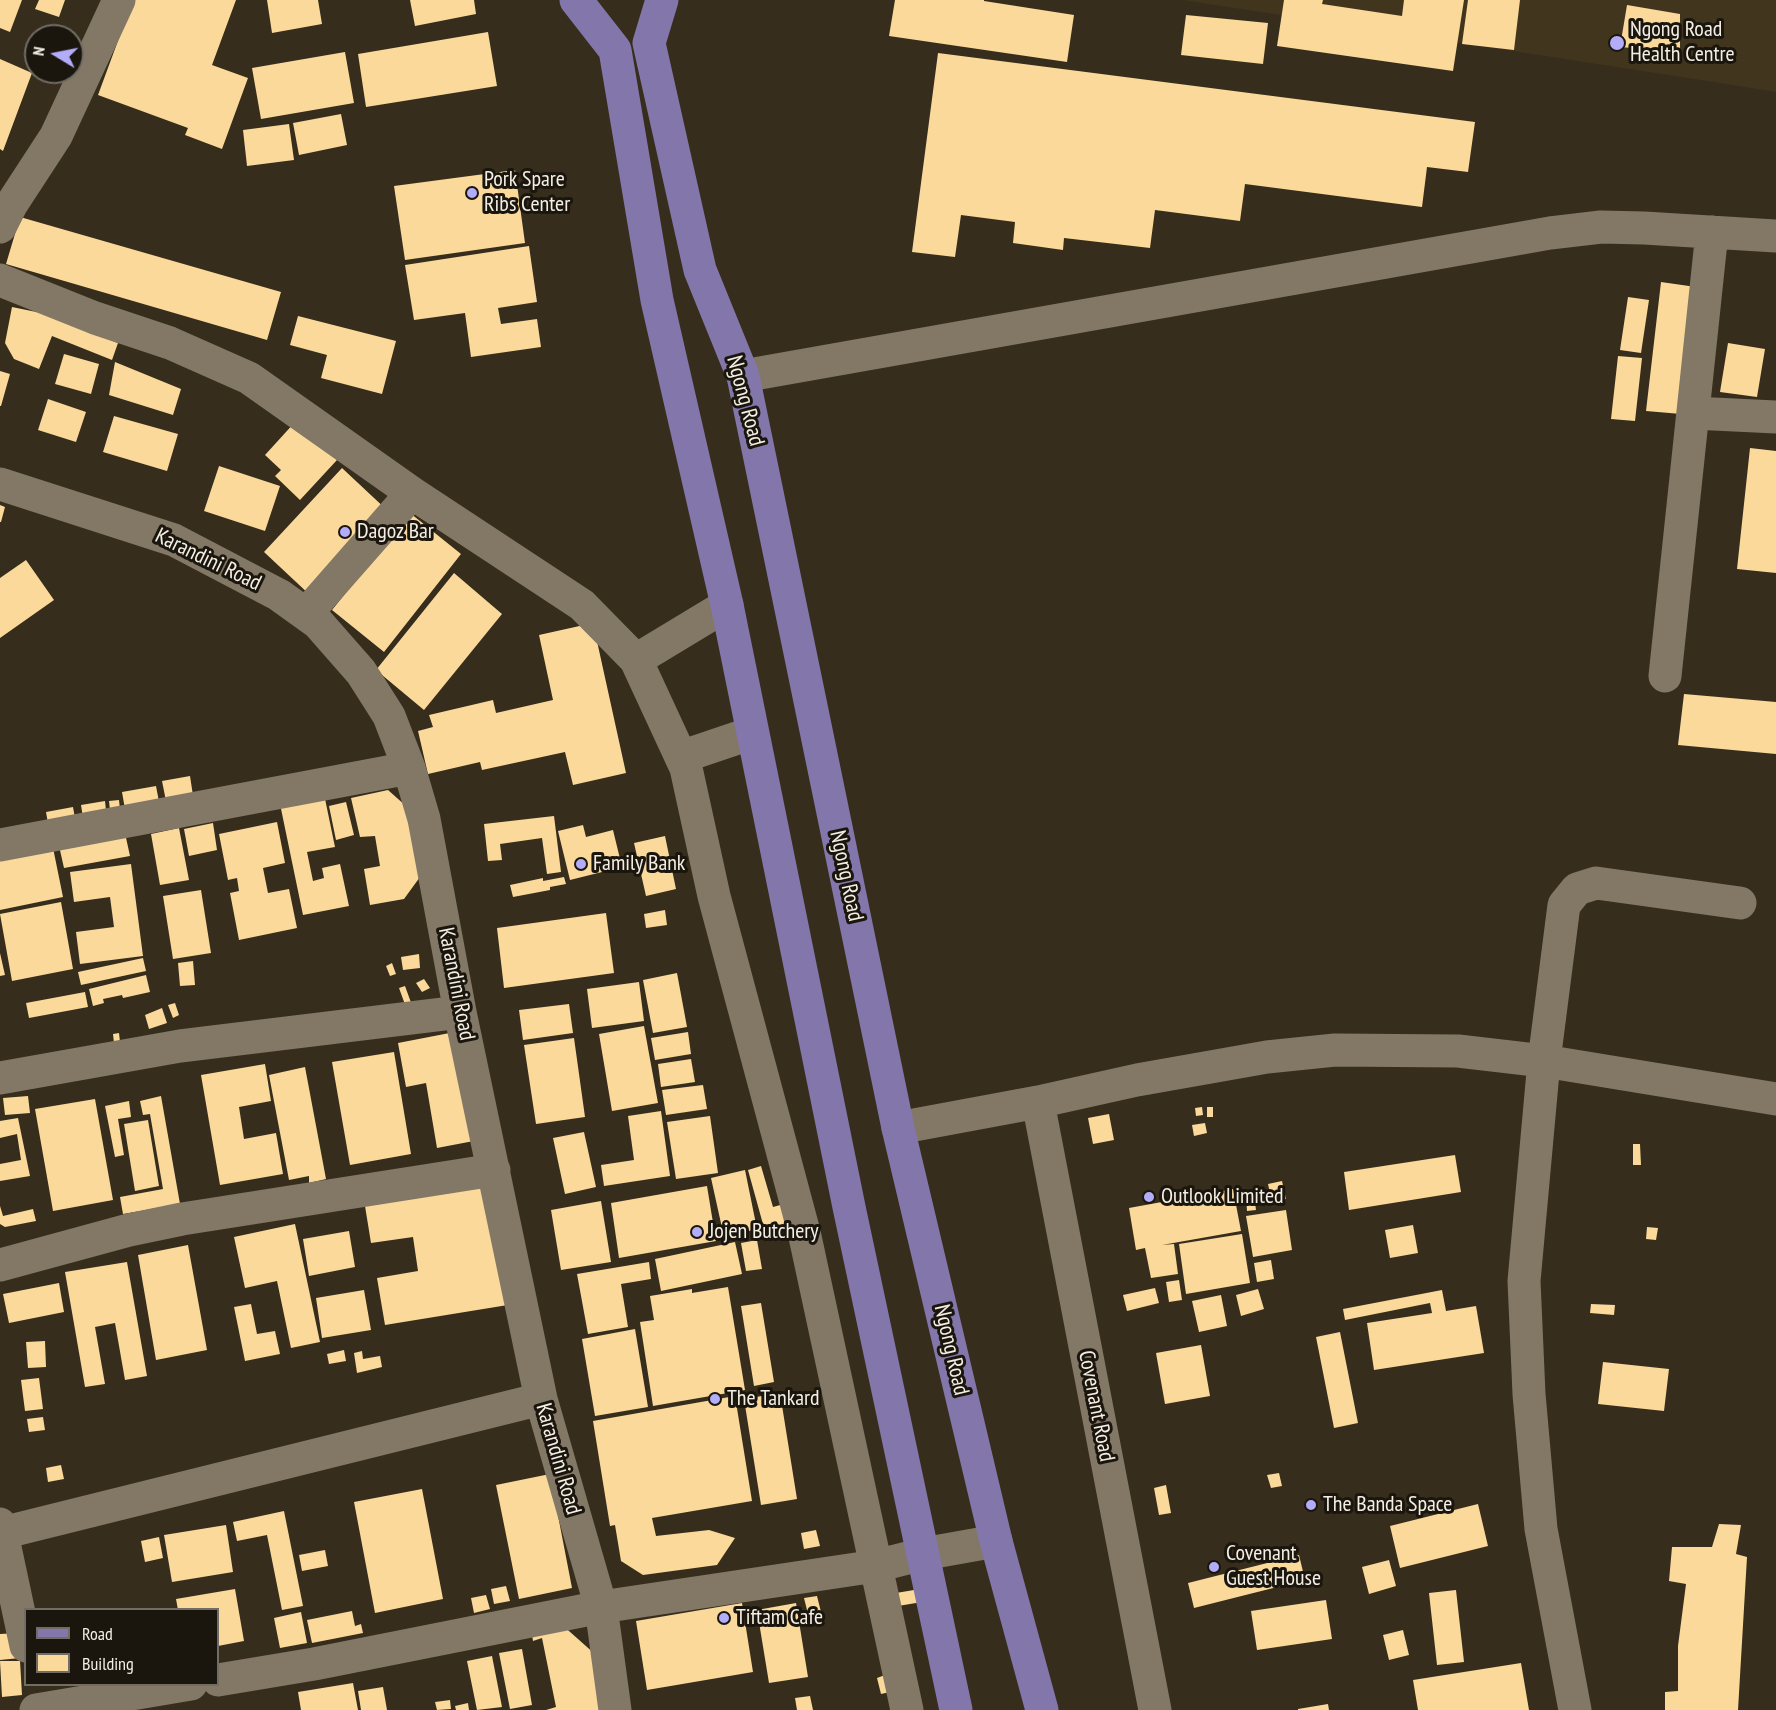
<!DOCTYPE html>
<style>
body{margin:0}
#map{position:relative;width:1776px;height:1710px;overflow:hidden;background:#362d1c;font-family:"PT Sans Narrow",sans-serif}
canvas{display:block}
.legend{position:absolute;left:24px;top:1608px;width:195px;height:78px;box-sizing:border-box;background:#1a160e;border:2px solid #716c64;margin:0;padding:8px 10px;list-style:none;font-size:18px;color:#f4eee4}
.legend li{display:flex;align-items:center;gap:12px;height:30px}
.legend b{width:30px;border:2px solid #716c64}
.north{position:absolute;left:24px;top:24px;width:60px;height:60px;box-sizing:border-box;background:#1a160e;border:2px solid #716c64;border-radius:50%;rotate:280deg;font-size:16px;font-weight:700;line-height:24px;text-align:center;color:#f4eee4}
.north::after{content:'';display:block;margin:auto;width:21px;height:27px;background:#b3acf9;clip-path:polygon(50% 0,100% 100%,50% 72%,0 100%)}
</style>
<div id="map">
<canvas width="1776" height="1710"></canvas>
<ul class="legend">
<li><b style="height:8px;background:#8276aa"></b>Road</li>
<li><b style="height:16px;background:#fbd99b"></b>Building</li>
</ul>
<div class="north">N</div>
</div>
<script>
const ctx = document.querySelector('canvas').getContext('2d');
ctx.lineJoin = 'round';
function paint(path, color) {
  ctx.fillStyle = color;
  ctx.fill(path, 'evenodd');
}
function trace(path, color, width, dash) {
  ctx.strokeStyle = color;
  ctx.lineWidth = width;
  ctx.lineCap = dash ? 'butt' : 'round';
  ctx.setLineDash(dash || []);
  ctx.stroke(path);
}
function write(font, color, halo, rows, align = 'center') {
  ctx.font = font + ' "PT Sans Narrow",sans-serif';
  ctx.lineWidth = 6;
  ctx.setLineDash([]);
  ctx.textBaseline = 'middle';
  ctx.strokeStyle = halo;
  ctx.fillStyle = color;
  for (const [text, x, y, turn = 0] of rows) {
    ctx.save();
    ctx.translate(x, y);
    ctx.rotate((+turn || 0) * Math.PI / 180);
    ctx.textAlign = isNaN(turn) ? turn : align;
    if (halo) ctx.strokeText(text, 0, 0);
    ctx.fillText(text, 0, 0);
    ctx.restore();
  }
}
paint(new Path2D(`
 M 1183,0 L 1776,0 L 1776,92 L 1733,85 Z`), '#42351e');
paint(new Path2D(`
 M 0,0 L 22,0 L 10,32 L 0,28 Z
 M 39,0 L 65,0 L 59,17 L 35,9 Z
 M 133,0 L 236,0 L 212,65 L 248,78 L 222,149 L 185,135 L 188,128 L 98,95 Z
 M 267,0 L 318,0 L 322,24 L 272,33 Z
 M 410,0 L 474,0 L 476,14 L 415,26 Z
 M 895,0 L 984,0 L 984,1 L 1074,15 L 1067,62 L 889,36 Z
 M 1284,0 L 1323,0 L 1322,4 L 1402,16 L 1404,0 L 1464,0 L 1453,71 L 1277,46 Z
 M 1468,0 L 1520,0 L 1514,50 L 1462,44 Z
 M 1627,5 L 1680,14 L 1680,52 L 1620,47 Z
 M 1186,15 L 1268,23 L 1263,64 L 1181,55 Z
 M 488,32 L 497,86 L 366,107 L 358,54 Z
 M 345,52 L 354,103 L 261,119 L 252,68 Z
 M 938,53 L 1475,122 L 1468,172 L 1427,167 L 1422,207 L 1245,184 L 1240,221 L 1155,210 L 1150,248 L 1064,238 L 1063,250 L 1013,243 L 1015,222 L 961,215 L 955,257 L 912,252 Z
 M 0,59 L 32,73 L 3,151 L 0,149 Z
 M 341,114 L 347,145 L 299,155 L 293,123 Z
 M 289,124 L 294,160 L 247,166 L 243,130 Z
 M 515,170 L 525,243 L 405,260 L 394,186 Z
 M 20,217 L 281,292 L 267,340 L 6,264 Z
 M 529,246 L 537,302 L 498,308 L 501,324 L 537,319 L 541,347 L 471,357 L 465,313 L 414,320 L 405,265 Z
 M 1661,282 L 1696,287 L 1681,414 L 1646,411 Z
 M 1628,297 L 1649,300 L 1641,353 L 1620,350 Z
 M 12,307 L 95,324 L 89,332 L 118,343 L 112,360 L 52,336 L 39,369 L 14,359 L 5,343 Z
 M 298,316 L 396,341 L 382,394 L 321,378 L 327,355 L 290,345 Z
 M 1728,343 L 1765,349 L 1757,397 L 1720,392 Z
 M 64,354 L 99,364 L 91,394 L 55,384 Z
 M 1618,356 L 1642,358 L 1635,421 L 1611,419 Z
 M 115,362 L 181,389 L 173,415 L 109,395 Z
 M 0,371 L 10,374 L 1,406 L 0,406 Z
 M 48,399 L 86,412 L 76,442 L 38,430 Z
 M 114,416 L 178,434 L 167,471 L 103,452 Z
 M 296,421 L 337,460 L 300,500 L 275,476 L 281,470 L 265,455 Z
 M 1750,448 L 1776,451 L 1776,573 L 1737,569 Z
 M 219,466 L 280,486 L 265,531 L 204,511 Z
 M 342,468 L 389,512 L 311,596 L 264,552 Z
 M 0,505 L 5,507 L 1,522 L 0,522 Z
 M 410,513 L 461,554 L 384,652 L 332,610 Z
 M 26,560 L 54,600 L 0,638 L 0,578 Z
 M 454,573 L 502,614 L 424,710 L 376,670 Z
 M 593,623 L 626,773 L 573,785 L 565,752 L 482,770 L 480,762 L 428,774 L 418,731 L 433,727 L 429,715 L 493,700 L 496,713 L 553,700 L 539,635 Z
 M 1684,694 L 1776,702 L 1776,754 L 1678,745 Z
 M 190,776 L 194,802 L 167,806 L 162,781 Z
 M 156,786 L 161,812 L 126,815 L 122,792 Z
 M 388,790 L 406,806 L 420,877 L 404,899 L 370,905 L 364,869 L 380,866 L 375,836 L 360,837 L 351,798 Z
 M 324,794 L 335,847 L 307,852 L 313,881 L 324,878 L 322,868 L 340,864 L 349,906 L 303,915 L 280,804 Z
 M 119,800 L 121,819 L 111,820 L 109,801 Z
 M 105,801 L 107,820 L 84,824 L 81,805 Z
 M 346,802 L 354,835 L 336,840 L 329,806 Z
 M 73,807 L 76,824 L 49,829 L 46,812 Z
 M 554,816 L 561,872 L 547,874 L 542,838 L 500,844 L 502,860 L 488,861 L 484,824 Z
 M 277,822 L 285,863 L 263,868 L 268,893 L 289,889 L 297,928 L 239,940 L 230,893 L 239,891 L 237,878 L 228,880 L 219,834 Z
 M 213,823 L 217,850 L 189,856 L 184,829 Z
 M 123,824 L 130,856 L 64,868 L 57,837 Z
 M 583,825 L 586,837 L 613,830 L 622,867 L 570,880 L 558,831 Z
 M 179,828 L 189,880 L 160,885 L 151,834 Z
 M 665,836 L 676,889 L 646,896 L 634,843 Z
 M 51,838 L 63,897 L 0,910 L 0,849 Z
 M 131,864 L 143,956 L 80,964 L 76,932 L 114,927 L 110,897 L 74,902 L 70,872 Z
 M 564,877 L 566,884 L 550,887 L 550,890 L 513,897 L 510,885 L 543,878 L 543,881 Z
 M 201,890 L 211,953 L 173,959 L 163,896 Z
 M 61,902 L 73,969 L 12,981 L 0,914 Z
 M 665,910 L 667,925 L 646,928 L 644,914 Z
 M 606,913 L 614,973 L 504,988 L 497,928 Z
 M 0,953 L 5,975 L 0,976 Z
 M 419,954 L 420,968 L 403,970 L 401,957 Z
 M 143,958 L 146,971 L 81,985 L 78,972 Z
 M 193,961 L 195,985 L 180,986 L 178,963 Z
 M 392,963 L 396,974 L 390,976 L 386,966 Z
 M 677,973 L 687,1027 L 653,1033 L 643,980 Z
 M 146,975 L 150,992 L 123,998 L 122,995 L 103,999 L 104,1003 L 93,1006 L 89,989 Z
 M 424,979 L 430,988 L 422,992 L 416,983 Z
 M 639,982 L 644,1021 L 592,1028 L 587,989 Z
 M 405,986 L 413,1008 L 407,1010 L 399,988 Z
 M 85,992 L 88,1007 L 29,1018 L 26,1003 Z
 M 175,1003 L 179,1015 L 173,1018 L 168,1005 Z
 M 569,1004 L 573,1033 L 523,1040 L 519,1010 Z
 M 162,1008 L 167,1023 L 149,1029 L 145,1015 Z
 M 644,1026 L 658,1103 L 612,1111 L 599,1034 Z
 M 460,1031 L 479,1140 L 437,1148 L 426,1083 L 406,1087 L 398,1043 Z
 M 688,1032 L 691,1054 L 655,1060 L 651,1038 Z
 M 119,1033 L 120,1042 L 114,1043 L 113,1034 Z
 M 574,1038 L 585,1117 L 536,1124 L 524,1045 Z
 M 394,1052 L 411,1154 L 350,1165 L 332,1062 Z
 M 691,1059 L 695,1082 L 661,1087 L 658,1064 Z
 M 265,1064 L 271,1101 L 239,1107 L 244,1139 L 276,1133 L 283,1174 L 220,1185 L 201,1075 Z
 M 305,1067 L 326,1179 L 309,1183 L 309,1176 L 289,1180 L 269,1075 Z
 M 703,1085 L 707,1109 L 666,1115 L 662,1090 Z
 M 28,1096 L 30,1113 L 5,1115 L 3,1098 Z
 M 161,1096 L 180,1204 L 123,1214 L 120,1197 L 163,1189 L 150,1114 L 143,1115 L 140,1101 Z
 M 95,1099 L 113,1200 L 53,1211 L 35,1109 Z
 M 129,1101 L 131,1117 L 118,1119 L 124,1155 L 115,1157 L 105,1106 Z
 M 1202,1107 L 1203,1115 L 1196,1116 L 1195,1108 Z
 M 1207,1107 L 1213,1107 L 1213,1117 L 1207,1117 Z
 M 661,1111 L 670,1176 L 604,1186 L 601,1165 L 634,1160 L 628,1116 Z
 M 1109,1114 L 1114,1140 L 1093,1144 L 1088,1118 Z
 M 710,1116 L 718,1173 L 676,1179 L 667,1122 Z
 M 18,1118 L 30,1176 L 0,1181 L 0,1164 L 21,1160 L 17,1134 L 0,1138 L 0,1121 Z
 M 148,1120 L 159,1186 L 135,1191 L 124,1124 Z
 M 1205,1123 L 1207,1133 L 1194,1136 L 1192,1125 Z
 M 584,1132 L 596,1187 L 565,1194 L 553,1138 Z
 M 1633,1144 L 1640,1144 L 1641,1165 L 1633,1165 Z
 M 1455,1155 L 1461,1192 L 1349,1210 L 1344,1172 Z
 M 761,1166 L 773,1207 L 784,1204 L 790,1228 L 766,1235 L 748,1170 Z
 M 745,1170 L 757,1229 L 724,1237 L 711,1178 Z
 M 1282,1181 L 1286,1199 L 1272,1202 L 1268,1184 Z
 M 494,1184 L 514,1304 L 385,1325 L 377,1278 L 418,1271 L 413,1237 L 371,1243 L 365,1206 Z
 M 707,1186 L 716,1241 L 619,1258 L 611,1203 Z
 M 1233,1189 L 1241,1231 L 1162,1245 L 1174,1244 L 1178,1274 L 1151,1278 L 1145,1248 L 1136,1250 L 1129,1208 Z
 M 1254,1194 L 1256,1210 L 1247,1211 L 1246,1195 Z
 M 601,1201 L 611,1262 L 561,1270 L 551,1210 Z
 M 0,1206 L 3,1216 L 33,1209 L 36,1221 L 5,1227 L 0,1224 Z
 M 1286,1210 L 1292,1250 L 1253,1257 L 1246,1216 Z
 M 295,1224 L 320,1342 L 291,1348 L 277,1281 L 245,1288 L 234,1237 Z
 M 1413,1225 L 1418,1253 L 1390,1258 L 1385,1230 Z
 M 1647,1227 L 1658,1228 L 1656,1240 L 1646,1239 Z
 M 349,1231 L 355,1267 L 309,1276 L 303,1239 Z
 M 1242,1234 L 1250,1283 L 1186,1294 L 1179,1244 Z
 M 757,1240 L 762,1269 L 746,1271 L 741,1243 Z
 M 735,1242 L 742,1274 L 661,1291 L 655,1259 Z
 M 188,1245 L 207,1350 L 156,1360 L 138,1255 Z
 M 1271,1260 L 1274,1279 L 1257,1282 L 1254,1263 Z
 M 127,1262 L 147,1376 L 125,1380 L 115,1323 L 95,1327 L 105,1384 L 85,1387 L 65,1272 Z
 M 649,1262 L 651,1279 L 621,1284 L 628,1327 L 588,1334 L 577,1274 Z
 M 1179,1280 L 1182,1300 L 1169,1302 L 1166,1282 Z
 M 59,1283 L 64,1312 L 9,1323 L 3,1294 Z
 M 728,1287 L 745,1390 L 653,1406 L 640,1322 L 654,1320 L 650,1296 L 692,1289 L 692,1293 Z
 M 1155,1288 L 1159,1303 L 1127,1311 L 1123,1295 Z
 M 1258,1289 L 1264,1309 L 1241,1316 L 1236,1295 Z
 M 364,1290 L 371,1330 L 322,1338 L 316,1298 Z
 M 1442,1290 L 1446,1311 L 1476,1306 L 1484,1353 L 1374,1370 L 1367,1323 L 1432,1313 L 1430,1303 L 1345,1320 L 1343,1309 Z
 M 1221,1295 L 1227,1326 L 1199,1332 L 1192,1301 Z
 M 761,1303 L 774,1382 L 754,1386 L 741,1306 Z
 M 251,1304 L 257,1334 L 275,1331 L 280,1354 L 245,1361 L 234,1307 Z
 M 1591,1304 L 1615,1305 L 1614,1315 L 1590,1313 Z
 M 635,1329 L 648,1407 L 595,1416 L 582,1339 Z
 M 1340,1332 L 1358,1423 L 1334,1428 L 1316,1337 Z
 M 45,1341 L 46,1367 L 28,1368 L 26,1342 Z
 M 1201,1345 L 1210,1396 L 1165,1404 L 1156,1353 Z
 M 344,1350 L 346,1361 L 329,1364 L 327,1354 Z
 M 362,1351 L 363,1359 L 380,1356 L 382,1367 L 357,1373 L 354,1353 Z
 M 1603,1362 L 1669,1369 L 1664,1411 L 1598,1404 Z
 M 39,1378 L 43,1409 L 25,1411 L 21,1380 Z
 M 780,1393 L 797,1499 L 761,1505 L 744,1399 Z
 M 735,1396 L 752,1501 L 652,1518 L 656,1536 L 709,1530 L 735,1538 L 717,1565 L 643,1575 L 621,1561 L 615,1525 L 610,1526 L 593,1421 Z
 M 43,1417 L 45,1430 L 29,1432 L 27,1419 Z
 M 61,1465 L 64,1479 L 48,1482 L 46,1468 Z
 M 1279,1473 L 1282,1486 L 1271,1488 L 1267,1475 Z
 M 550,1474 L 572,1588 L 519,1599 L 496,1485 Z
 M 1166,1485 L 1171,1513 L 1159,1515 L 1154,1488 Z
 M 422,1489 L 443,1599 L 375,1613 L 354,1502 Z
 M 1478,1504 L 1488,1546 L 1400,1568 L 1390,1526 Z
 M 284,1511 L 303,1606 L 282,1610 L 267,1535 L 237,1541 L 233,1522 Z
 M 1719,1524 L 1741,1525 L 1736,1554 L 1747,1557 L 1738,1710 L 1665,1710 L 1665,1692 L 1678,1691 L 1678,1646 L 1686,1584 L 1669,1581 L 1672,1547 L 1712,1547 Z
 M 226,1525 L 233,1572 L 172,1582 L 164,1535 Z
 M 816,1530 L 820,1546 L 804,1549 L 801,1533 Z
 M 159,1537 L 163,1558 L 145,1562 L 141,1541 Z
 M 325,1550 L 328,1566 L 302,1571 L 299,1555 Z
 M 1299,1555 L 1305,1580 L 1194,1608 L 1188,1583 Z
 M 1389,1560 L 1396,1586 L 1369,1594 L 1362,1567 Z
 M 506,1586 L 510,1601 L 494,1604 L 491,1589 Z
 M 235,1589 L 244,1641 L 218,1646 L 218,1610 L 178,1610 L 176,1599 Z
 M 920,1589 L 922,1602 L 898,1606 L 896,1593 Z
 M 1456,1590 L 1464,1662 L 1437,1665 L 1429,1593 Z
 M 486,1595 L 490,1609 L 474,1613 L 471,1598 Z
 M 817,1596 L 821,1612 L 808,1614 L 804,1598 Z
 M 1326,1600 L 1332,1639 L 1257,1650 L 1251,1611 Z
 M 742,1603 L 753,1672 L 647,1690 L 636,1621 Z
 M 796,1603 L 808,1677 L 769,1683 L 757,1610 Z
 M 352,1611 L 355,1626 L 361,1624 L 363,1633 L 312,1643 L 307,1620 Z
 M 301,1612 L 307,1643 L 280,1648 L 274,1618 Z
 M 560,1623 L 596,1655 L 604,1710 L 546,1710 L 556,1707 L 542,1638 L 533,1641 L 531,1629 Z
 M 1403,1630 L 1409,1655 L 1389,1660 L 1383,1635 Z
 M 18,1633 L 20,1658 L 0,1660 L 0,1634 Z
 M 522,1649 L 532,1705 L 510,1709 L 499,1653 Z
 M 492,1656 L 502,1707 L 477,1710 L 467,1661 Z
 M 0,1661 L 20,1661 L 22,1695 L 2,1697 Z
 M 1521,1663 L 1529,1710 L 1418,1710 L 1413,1680 Z
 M 885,1675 L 890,1692 L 881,1694 L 877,1678 Z
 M 353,1683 L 358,1710 L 301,1710 L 298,1692 Z
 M 383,1687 L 387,1710 L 361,1710 L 358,1691 Z
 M 810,1696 L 813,1710 L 797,1710 L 795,1698 Z
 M 450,1700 L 451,1709 L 437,1710 L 435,1702 Z
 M 468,1703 L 469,1710 L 456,1710 L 455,1706 Z
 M 1328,1704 L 1329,1710 L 1298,1710 L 1298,1709 Z`), '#fbd99b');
trace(new Path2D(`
 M 0,227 L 11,205 L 56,136 L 119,0
 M 0,280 L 95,318 L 170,343 L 249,378 L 412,493 L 582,605 L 636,660 L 686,768 L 714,896 L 804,1232 L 907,1710
 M 743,376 L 1550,233 L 1601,227 L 1644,228 L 1776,236
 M 1693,413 L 1776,417
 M 0,484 L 174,540 L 279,595 L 318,623 L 361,672 L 389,716 L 409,768 L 424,819 L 460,1012 L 541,1399 L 601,1607 L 615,1710
 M 306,614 L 412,493
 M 636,660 L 727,605
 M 1665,676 L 1712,232
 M 681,757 L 752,733
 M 0,845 L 409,768
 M 0,1078 L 180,1046 L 460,1012
 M 1038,1102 L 1155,1710
 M 898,1128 L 1038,1102 L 1137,1080 L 1267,1057 L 1335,1050 L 1458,1051 L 1544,1061 L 1776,1099
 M 0,1265 L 129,1230 L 182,1219 L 494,1170
 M 0,1524 L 26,1646
 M 2,1533 L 541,1399
 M 218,1680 L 314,1664 L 601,1607 L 876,1566 L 923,1554 L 996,1541
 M 36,1710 L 191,1684
 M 1575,1710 L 1541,1529 L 1529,1394 L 1524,1281 L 1544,1061 L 1564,905 L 1577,889 L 1596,883 L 1740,903`), '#837866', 33);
trace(new Path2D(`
 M 576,0 L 615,50 L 657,300 L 727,605 L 849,1207 L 956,1710
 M 662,0 L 649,43 L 700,270 L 743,376 L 898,1128 L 996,1541 L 1042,1710`), '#8276aa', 33);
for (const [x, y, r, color] of [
 [1617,43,8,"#b3acf9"],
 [472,193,6,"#b3acf9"],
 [345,532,6,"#b3acf9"],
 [581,864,6,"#b3acf9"],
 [1149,1197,6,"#b3acf9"],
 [697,1232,6,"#b3acf9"],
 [715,1399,6,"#b3acf9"],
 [1311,1505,6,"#b3acf9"],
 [1214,1567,6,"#b3acf9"],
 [724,1618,6,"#b3acf9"]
]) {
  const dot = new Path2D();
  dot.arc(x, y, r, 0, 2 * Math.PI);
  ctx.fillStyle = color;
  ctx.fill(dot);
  trace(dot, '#1a160e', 2);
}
write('22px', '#f4eee4', '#1a160e', [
 ["Ngong Road",1630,30],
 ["Health Centre",1630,55],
 ["Pork Spare",484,180],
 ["Ribs Center",484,205],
 ["Dagoz Bar",357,532],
 ["Family Bank",593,864],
 ["Outlook Limited",1161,1197],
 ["Jojen Butchery",709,1232],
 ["The Tankard",727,1399],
 ["The Banda Space",1323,1505],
 ["Covenant",1226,1554],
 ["Guest House",1226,1579],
 ["Tiftam Cafe",736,1618]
], 'left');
write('22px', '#f4eee4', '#1a160e', [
 ["Ngong Road",745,401,75],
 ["Karandini Road",208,560,26],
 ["Ngong Road",846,876,78],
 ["Karandini Road",456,984,79],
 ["Ngong Road",951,1350,77],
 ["Covenant Road",1096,1406,79],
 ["Karandini Road",558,1459,74]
]);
</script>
